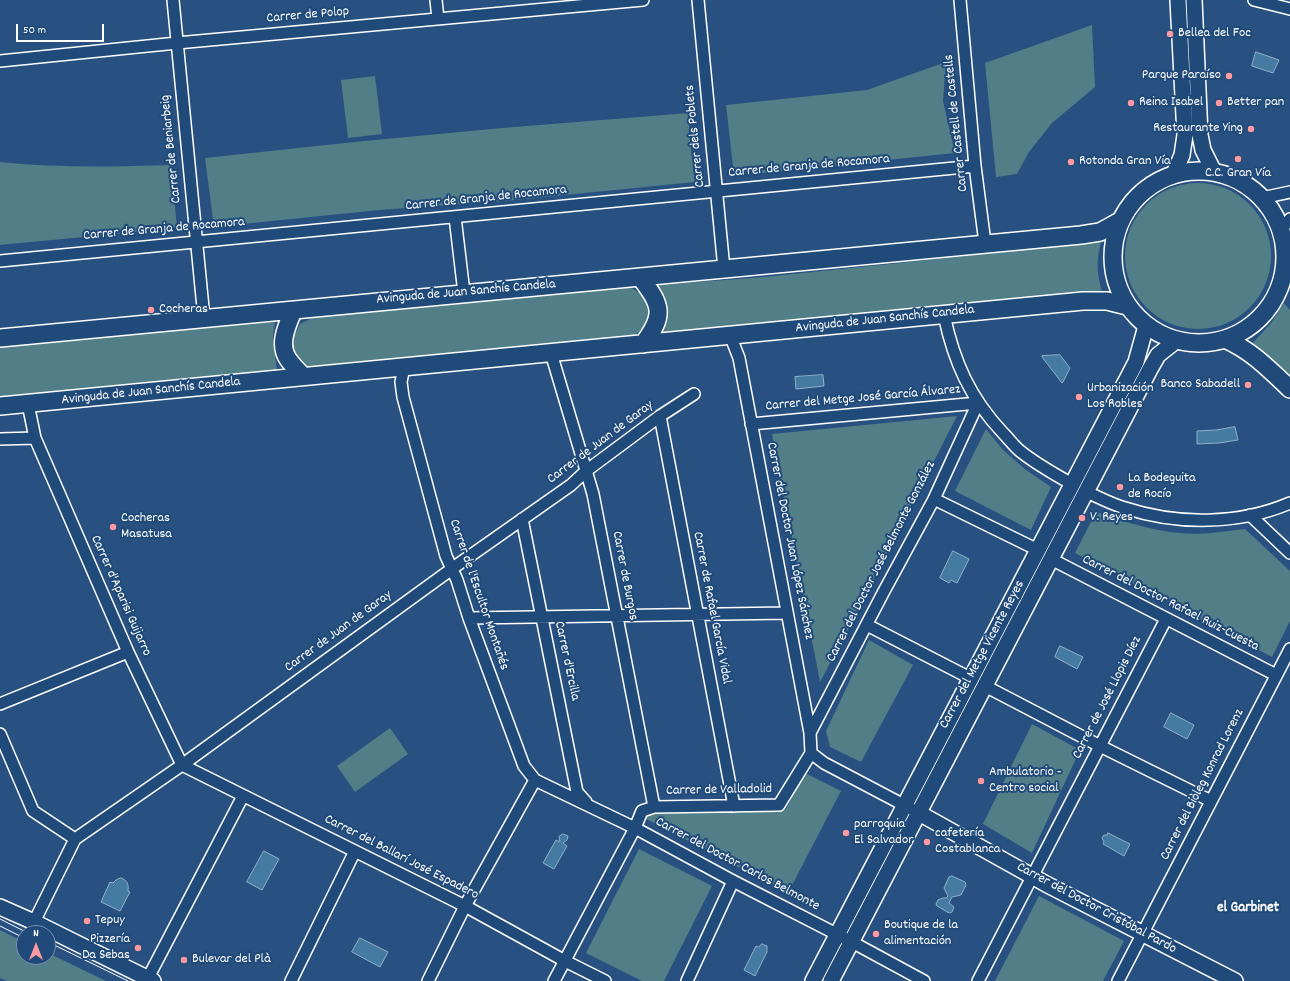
<!DOCTYPE html>
<meta charset="utf-8">
<style>
body{margin:0}
#map{position:relative;width:1290px;height:981px;overflow:hidden;background:#285181;font-family:Dekko,sans-serif}
canvas{display:block}
.north{position:absolute;left:16px;top:925px;width:40px;height:40px;box-sizing:border-box;background:#1f4a7a;border:1px solid #7992af;border-radius:50%;rotate:0deg;font-size:11px;font-weight:700;line-height:16px;text-align:center;color:#fff}
.north::after{content:'';display:block;margin:auto;width:14px;height:18px;background:#ff9aa2;clip-path:polygon(50% 0,100% 100%,50% 72%,0 100%)}
.scale{position:absolute;left:16px;top:24px;width:88px;height:18px;box-sizing:border-box;border:2px solid #fff;border-top:0;padding-left:5px;font-size:12px;line-height:14px;white-space:nowrap;color:#fff;-webkit-text-stroke:3px #1f4a7a;paint-order:stroke}
</style>
<div id="map">
<canvas width="1290" height="981"></canvas>
<div class="north">N</div>
<div class="scale">50 m</div>
</div>
<script>
const ctx = document.querySelector('canvas').getContext('2d');
ctx.lineJoin = 'round';
function paint(path, color) {
  ctx.fillStyle = color;
  ctx.fill(path, 'evenodd');
}
function trace(path, color, width, dash) {
  ctx.strokeStyle = color;
  ctx.lineWidth = width;
  ctx.lineCap = dash ? 'butt' : 'round';
  ctx.setLineDash(dash || []);
  ctx.stroke(path);
}
function write(font, color, halo, rows, align = 'center') {
  ctx.font = font + ' Dekko,sans-serif';
  ctx.lineWidth = 4;
  ctx.setLineDash([]);
  ctx.textBaseline = 'middle';
  ctx.strokeStyle = halo;
  ctx.fillStyle = color;
  for (const [text, x, y, turn = 0] of rows) {
    ctx.save();
    ctx.translate(x, y);
    ctx.rotate((+turn || 0) * Math.PI / 180);
    ctx.textAlign = isNaN(turn) ? turn : align;
    if (halo) ctx.strokeText(text, 0, 0);
    ctx.fillText(text, 0, 0);
    ctx.restore();
  }
}
paint(new Path2D(`
 M 1092,25 L 1095,87 L 1052,123 L 1029,152 L 1017,174 L 996,177 L 985,63 Z
 M 946,62 L 943,101 L 955,153 L 734,176 L 726,105 L 867,90 Z
 M 375,76 L 382,134 L 348,138 L 341,80 Z
 M 689,113 L 689,134 L 695,182 L 505,201 L 379,210 L 214,227 L 205,158 L 354,142 L 502,128 Z
 M 0,162 C 57,168 114,167 171,165 L 177,228 L 0,245 Z
 M1125 256a73 73 0 1 1 146 0a73 73 0 1 1-146 0Z
 M 1101,242 C 1096,263 1097,272 1102,292 L 661,334 C 668,312 666,306 658,285 L 764,277 Z
 M 629,286 L 642,295 L 649,307 L 647,322 L 642,330 L 632,337 L 314,368 L 302,365 L 293,353 L 293,338 L 300,324 L 312,318 L 447,303 Z
 M 1284,303 L 1290,310 L 1290,377 L 1253,343 L 1271,323 Z
 M 275,322 L 273,336 L 277,371 L 0,399 L 0,346 Z
 M 957,416 L 872,582 L 872,584 L 820,682 L 772,434 Z
 M 986,429 L 1003,450 L 1026,470 L 1051,487 L 1031,530 L 955,491 Z
 M 1096,512 C 1132,525 1173,537 1211,533 C 1223,532 1234,530 1245,529 L 1290,571 L 1290,621 L 1272,657 L 1075,553 Z
 M 869,640 L 913,665 L 861,762 L 830,747 L 826,731 Z
 M 1032,724 L 1080,750 L 1032,853 L 983,824 Z
 M 390,728 L 408,754 L 355,792 L 337,766 Z
 M 805,773 L 841,791 L 788,893 L 633,812 L 786,809 Z
 M 639,849 L 712,886 L 664,981 L 642,981 L 586,953 Z
 M 1039,896 L 1124,941 L 1103,981 L 995,981 Z
 M 0,930 L 24,942 L 24,957 L 48,957 L 48,953 L 106,981 L 7,981 L 0,978 Z`), '#517e87');
const water = new Path2D(`
 M 1256,52 L 1279,60 L 1273,73 L 1252,66 Z
 M 1060,355 L 1070,368 L 1063,382 L 1062,383 L 1042,357 L 1042,356 Z
 M 823,375 L 824,386 L 796,389 L 795,377 Z
 M 1235,427 L 1238,440 L 1219,443 L 1197,444 L 1197,431 L 1216,430 Z
 M 953,551 L 969,559 L 957,583 L 951,580 L 949,583 L 940,578 Z
 M 1060,646 L 1083,657 L 1077,669 L 1055,657 Z
 M 1171,713 L 1194,725 L 1187,739 L 1164,727 Z
 M 1108,833 L 1130,844 L 1124,856 L 1103,844 L 1104,842 L 1102,838 L 1104,835 L 1107,835 Z
 M 563,834 L 568,836 L 567,840 L 563,843 L 567,846 L 554,869 L 543,863 L 556,840 L 560,842 L 559,837 Z
 M 264,851 L 279,859 L 262,890 L 247,882 Z
 M 952,876 L 965,882 L 966,885 L 961,895 L 952,897 L 949,903 L 954,907 L 952,912 L 949,913 L 937,906 L 936,904 L 938,900 L 943,898 L 946,898 L 948,896 L 944,888 L 949,877 Z
 M 121,878 C 127,880 129,884 128,891 L 130,892 L 120,911 L 101,902 L 110,882 L 113,883 L 116,880 Z
 M 360,938 L 388,952 L 380,967 L 352,952 Z
 M 762,944 L 767,946 L 767,952 L 755,976 L 744,970 L 756,946 L 758,947 Z`);
paint(water, '#457ba2');
trace(water, '#8fb0c7', 1);
const street = new Path2D(`
 M 173,0 L 204,318
 M 436,0 L 438,19
 M 698,0 L 724,269
 M 960,0 L 975,166 L 985,243
 M 1254,0 L 1290,9
 M 0,61 L 177,43 L 643,0
 M 1262,198 L 1290,192
 M 455,217 L 464,293
 M 1281,230 L 1290,219
 M 0,261 L 975,166
 M 944,315 C 954,362 970,398 1003,433 C 1009,439 1014,446 1020,451 C 1036,464 1054,474 1072,484
 M 730,335 L 739,358 L 810,733 L 811,753
 M 551,353 L 593,494 L 654,807
 M 404,367 L 401,382 L 403,397 L 446,556 L 457,580 L 469,618 L 524,766 L 535,780 L 635,828 L 733,881 L 852,942 L 924,981
 M 28,404 L 35,438 L 128,652 L 182,765 L 465,906 L 565,961 L 605,981
 M 660,416 L 734,806
 M 751,424 L 978,403 L 934,499 L 883,593 L 810,733
 M 0,439 L 35,438
 M 1085,491 C 1098,497 1111,504 1125,508 C 1177,525 1239,525 1290,503
 M 934,499 L 1038,550
 M 1250,515 L 1290,553
 M 522,519 L 577,792 L 586,802
 M 1051,559 L 1276,675
 M 469,618 L 787,613
 M 867,625 L 970,678
 M 985,686 L 1100,746 L 1211,801
 M 0,704 L 128,652
 M 0,734 L 33,811 L 75,839
 M 811,753 L 824,763 L 919,813
 M 34,922 L 75,839 L 182,765 L 460,563 L 571,485 L 586,471 L 660,416 L 694,394
 M 148,978 L 243,796
 M 291,981 L 355,851
 M 428,981 L 465,906 L 535,780
 M 554,981 L 635,828 L 642,811 L 654,807 L 779,805 L 811,753
 M 687,981 L 733,881
 M 978,981 L 1166,619
 M 1118,981 L 1290,649`);
const secondary = new Path2D(`
 M 1194,0 L 1200,135 L 1203,150 L 1214,172
 M 1174,174 L 1182,155 L 1185,135 L 1178,0
 M 919,813 L 1046,884 L 1235,981
 M 0,907 L 34,922 L 153,981
 M 813,981 L 1136,362 L 1146,326
 M 831,981 L 1150,369 L 1158,355 L 1177,340`);
const primary = new Path2D(`
 M1113 257a86 86 0 1 1 172 0a86 86 0 1 1-172 0Z
 M 640,277 C 661,305 666,314 643,344
 M 293,311 C 287,326 278,344 288,359 C 292,365 298,371 303,376
 M 0,338 L 1081,235 L 1100,232 L 1120,221
 M 1225,339 C 1252,351 1269,369 1290,389
 M 0,406 L 1083,301 L 1107,301 L 1127,306`);
trace(street, '#fff', 14);
trace(secondary, '#fff', 18);
trace(primary, '#fff', 20);
trace(street, '#1f4a7a', 11);
trace(secondary, '#1f4a7a', 15);
trace(primary, '#1f4a7a', 17);
trace(new Path2D(`
 M 0,919 L 28,933
 M 0,926 L 24,938
 M 48,942 L 128,981`), '#fff', 1);
for (const [x, y, r, color] of [
 [1170,34,4,"#ff9aa2"],
 [1229,76,4,"#ff9aa2"],
 [1131,103,4,"#ff9aa2"],
 [1219,103,4,"#ff9aa2"],
 [1251,129,4,"#ff9aa2"],
 [1238,159,4,"#ff9aa2"],
 [1071,162,4,"#ff9aa2"],
 [151,310,4,"#ff9aa2"],
 [1248,385,4,"#ff9aa2"],
 [1079,397,4,"#ff9aa2"],
 [1120,487,4,"#ff9aa2"],
 [1082,518,4,"#ff9aa2"],
 [113,527,4,"#ff9aa2"],
 [981,781,4,"#ff9aa2"],
 [846,833,4,"#ff9aa2"],
 [927,842,4,"#ff9aa2"],
 [87,921,4,"#ff9aa2"],
 [876,934,4,"#ff9aa2"],
 [138,948,4,"#ff9aa2"],
 [184,960,4,"#ff9aa2"]
]) {
  const dot = new Path2D();
  dot.arc(x, y, r, 0, 2 * Math.PI);
  ctx.fillStyle = color;
  ctx.fill(dot);
  trace(dot, '#1f4a7a', 1.5);
}
write('14px', '#fff', '#1f4a7a', [
 ["Carrer de Polop",308,16,-5],
 ["Carrer Castell de Castells",957,123,-96],
 ["Carrer dels Poblets",696,136,-96],
 ["Carrer de Beniarbeig",172,149,-96],
 ["Carrer de Granja de Rocamora",809,167,-5],
 ["Carrer de Granja de Rocamora",486,199,-6],
 ["Carrer de Granja de Rocamora",164,230,-5],
 ["Avinguda de Juan Sanchís Candela",466,293,-5],
 ["Avinguda de Juan Sanchís Candela",885,320,-6],
 ["Avinguda de Juan Sanchís Candela",151,392,-6],
 ["Carrer del Metge José García Álvarez",863,399,-5],
 ["Carrer de Juan de Garay",601,443,-37],
 ["Carrer del Doctor Juan López Sánchez",789,541,79],
 ["Carrer del Doctor José Belmonte González",882,562,-63],
 ["Carrer de Burgos",624,576,79],
 ["Carrer de l'Escultor Montañés",478,595,71],
 ["Carrer d'Aparisi Guijarro",120,596,66],
 ["Carrer del Doctor Rafael Ruiz-Cuesta",1170,604,27],
 ["Carrer de Rafael García Vidal",711,608,79],
 ["Carrer de Juan de Garay",339,632,-36],
 ["Carrer del Metge Vicente Reyes",983,655,-62],
 ["Carrer d'Ercilla",566,661,78],
 ["Carrer de José Llopis Díez",1108,698,-63],
 ["Carrer del Biòleg Konrad Lorenz",1203,785,-63],
 ["Carrer de Valladolid",719,791,-1],
 ["Carrer del Ballarí José Espadero",401,858,27],
 ["Carrer del Doctor Carlos Belmonte",737,865,28],
 ["Carrer del Doctor Cristóbal Pardo",1096,909,28]
]);
write('14px', '#fff', '#1f4a7a', [
 ["Bellea del Foc",1178,34],
 ["Parque Paraíso",1221,76,"right"],
 ["Reina Isabel",1139,103],
 ["Better pan",1227,103],
 ["Restaurante Ying",1243,129,"right"],
 ["Rotonda Gran Vía",1079,162],
 ["C.C. Gran Vía",1238,174,"center"],
 ["Cocheras",159,310],
 ["Banco Sabadell",1240,385,"right"],
 ["Urbanización",1087,389],
 ["Los Robles",1087,405],
 ["La Bodeguita",1128,479],
 ["de Rocío",1128,495],
 ["V. Reyes",1090,518],
 ["Cocheras",121,519],
 ["Masatusa",121,535],
 ["Ambulatorio -",989,773],
 ["Centro social",989,789],
 ["parroquia",854,825],
 ["El Salvador",854,841],
 ["cafetería",935,834],
 ["Costablanca",935,850],
 ["Tepuy",95,921],
 ["Boutique de la",884,926],
 ["alimentación",884,942],
 ["Pizzería",130,940,"right"],
 ["Da Sebas",130,956,"right"],
 ["Bulevar del Plà",192,960]
], 'left');
write('bold 15px', '#fff', '#1f4a7a', [
 ["el Garbinet",1248,909]
]);
</script>
